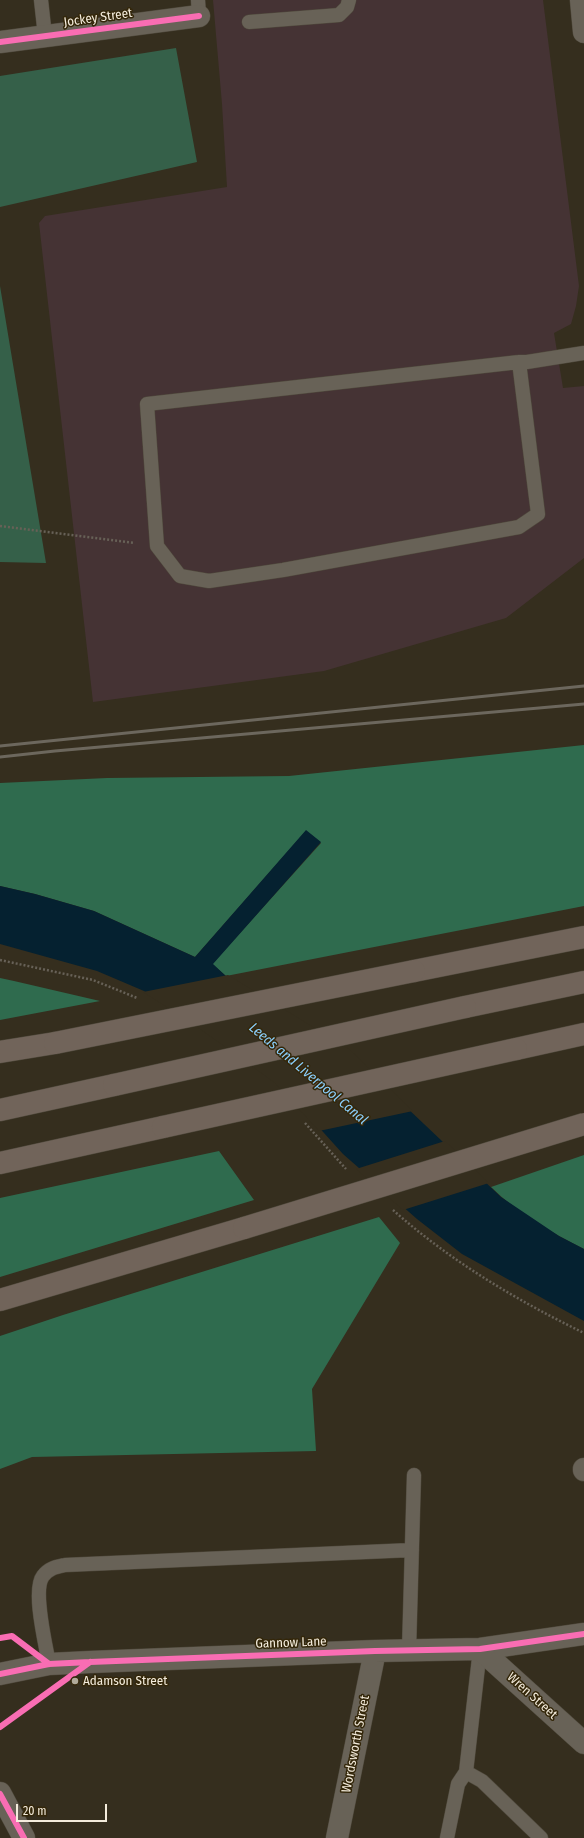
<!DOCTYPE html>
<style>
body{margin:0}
#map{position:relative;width:584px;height:1838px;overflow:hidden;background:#352e1e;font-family:"Fira Sans Condensed",sans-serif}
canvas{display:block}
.scale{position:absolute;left:16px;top:1804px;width:91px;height:18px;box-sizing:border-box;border:2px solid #f4ecdc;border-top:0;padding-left:5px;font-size:12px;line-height:14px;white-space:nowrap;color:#f4ecdc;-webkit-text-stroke:3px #34270a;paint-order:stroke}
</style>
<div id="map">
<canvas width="584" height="1838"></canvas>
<div class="scale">20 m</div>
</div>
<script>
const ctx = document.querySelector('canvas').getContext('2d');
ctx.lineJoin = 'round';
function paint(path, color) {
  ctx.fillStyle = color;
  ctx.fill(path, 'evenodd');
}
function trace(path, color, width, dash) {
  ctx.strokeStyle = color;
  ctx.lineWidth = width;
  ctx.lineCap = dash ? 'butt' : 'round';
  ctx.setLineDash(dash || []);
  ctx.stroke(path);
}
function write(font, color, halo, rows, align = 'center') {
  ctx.font = font + ' "Fira Sans Condensed",sans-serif';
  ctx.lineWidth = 3;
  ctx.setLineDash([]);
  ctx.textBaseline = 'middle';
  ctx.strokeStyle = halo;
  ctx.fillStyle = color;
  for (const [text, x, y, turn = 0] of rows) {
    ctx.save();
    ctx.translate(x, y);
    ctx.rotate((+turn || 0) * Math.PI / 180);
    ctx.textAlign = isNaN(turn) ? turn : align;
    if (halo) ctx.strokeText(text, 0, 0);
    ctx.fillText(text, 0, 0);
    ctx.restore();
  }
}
paint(new Path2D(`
 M 213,0 L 543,0 L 579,286 L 576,306 L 571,324 L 554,333 L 563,388 L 584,386 L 584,558 L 506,618 L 324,671 L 93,702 L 39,223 L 45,216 L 227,187 L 222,104 Z`), '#453334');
paint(new Path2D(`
 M 176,48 L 197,162 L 0,207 L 0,76 Z
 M 0,286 L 46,563 L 0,562 Z`), '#356049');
paint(new Path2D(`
 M 584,745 L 584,906 L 226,976 L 212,964 L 321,843 L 306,831 L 195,957 L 94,911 L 35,894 L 0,886 L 0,783 L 107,778 L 289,776 Z
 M 0,978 L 14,981 L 100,1001 L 0,1020 Z
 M 219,1151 L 254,1200 L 0,1277 L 0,1198 Z
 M 584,1155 L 584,1249 C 552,1233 517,1213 491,1187 Z
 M 379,1217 L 400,1243 L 312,1389 L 316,1451 L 32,1457 L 0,1469 L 0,1336 L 63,1315 Z`), '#2f6b4e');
paint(new Path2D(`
 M 306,830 L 321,842 L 213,964 L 228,978 L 347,1051 L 501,1197 L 559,1236 L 584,1249 L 584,1321 L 462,1254 L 417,1219 L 343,1154 L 277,1081 L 190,1020 L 144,991 L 97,971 L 0,944 L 0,886 L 35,894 L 94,911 L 195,957 Z`), '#052130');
paint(new Path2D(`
 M 228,975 L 349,1049 L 413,1111 L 319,1131 L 275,1083 L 189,1021 L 143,992 Z
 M 445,1141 L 489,1183 L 403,1210 L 356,1169 Z`), '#352e1e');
const lane = new Path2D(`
 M 41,0 L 45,36
 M 198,0 L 199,16
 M 249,22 L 339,15 L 347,7 L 349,0
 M 519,362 L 538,514 L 519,527 L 283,570 L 209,581 L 180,576 L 157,546 L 147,404 L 519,362 L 527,362 L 584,353
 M 409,1650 L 414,1475
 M 49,1664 C 46,1646 32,1590 43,1576 C 49,1568 56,1567 65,1565 L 412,1550
 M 466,1772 L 482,1781 L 541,1838
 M 447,1838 L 458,1784 L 466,1772 L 480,1649`);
const street = new Path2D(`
 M 581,0 L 584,32
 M 0,42 L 199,16
 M 584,1469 L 584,1470
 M 480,1649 L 584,1743
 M 0,1674 L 49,1664 L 90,1662 L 375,1651 L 480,1649 L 584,1634
 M 0,1793 L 24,1838
 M 337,1838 L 375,1651`);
const highway = new Path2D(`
 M 414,971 L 584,937
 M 465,1007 L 584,982
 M 516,1049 L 584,1034
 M 0,1052 L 55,1043
 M 0,1110 L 114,1085
 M 0,1163 L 163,1127
 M 0,1300 L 244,1228`);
trace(lane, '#4f493c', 15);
trace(street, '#4f493c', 23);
trace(highway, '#4f493c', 23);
trace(new Path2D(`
 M 0,526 L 134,543
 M 0,960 L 93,980 L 137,998
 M 305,1123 L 346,1169
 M 393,1210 C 449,1260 516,1300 584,1333`), '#676157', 2.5, [2, 2]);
trace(lane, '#686257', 14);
trace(street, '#686257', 22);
trace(highway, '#71645a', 22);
trace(new Path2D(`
 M 0,746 L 584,686
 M 0,757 L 55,751 L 584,704`), '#6c675d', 3);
const highwayBridge = new Path2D(`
 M 55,1043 L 414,971
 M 114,1085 L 465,1007
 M 163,1127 L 516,1049
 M 244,1228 L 584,1124`);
trace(highwayBridge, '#4f493c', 23, []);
trace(highwayBridge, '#71645a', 22);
trace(new Path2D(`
 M 0,42 L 199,16
 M 0,1638 L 12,1636 L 49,1664
 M 0,1674 L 49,1664 L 90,1662 L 375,1651 L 480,1649 L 584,1634
 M 0,1727 L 90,1662
 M 0,1794 L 24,1838`), '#f96db3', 6);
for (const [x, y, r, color] of [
 [75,1681,4,"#b1aa9a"]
]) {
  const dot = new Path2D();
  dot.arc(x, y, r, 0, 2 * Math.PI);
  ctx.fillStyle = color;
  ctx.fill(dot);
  trace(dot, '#34270a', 1.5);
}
write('13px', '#f4ecdc', '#34270a', [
 ["Jockey Street",98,18,-8],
 ["Gannow Lane",291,1643,-2],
 ["Wren Street",532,1696,42],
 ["Wordsworth Street",356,1744,-79]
]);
write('13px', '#f4ecdc', '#34270a', [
 ["Adamson Street",83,1681]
], 'left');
write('italic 14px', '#8bcffc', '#34270a', [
 ["Leeds and Liverpool Canal",308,1074,40]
]);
</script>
